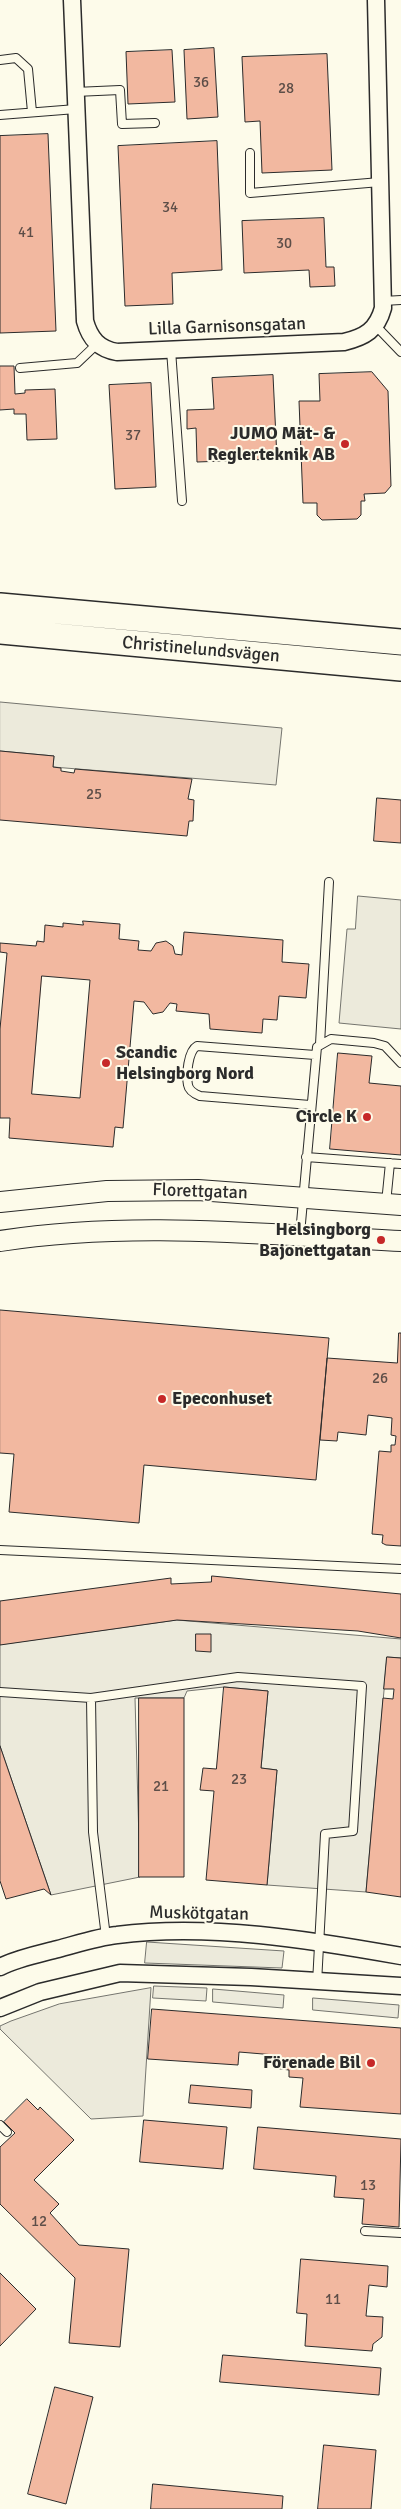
<!DOCTYPE html>
<meta charset="utf-8">
<style>
body{margin:0}
canvas{display:block;background:#fdfbea}
</style>
<canvas width="401" height="2509"></canvas>
<script>
const ctx = document.querySelector('canvas').getContext('2d');
ctx.lineJoin = 'round';
function paint(path, color) {
  ctx.fillStyle = color;
  ctx.fill(path, 'evenodd');
}
function trace(path, color, width, dash) {
  ctx.strokeStyle = color;
  ctx.lineWidth = width;
  ctx.lineCap = dash ? 'butt' : 'round';
  ctx.setLineDash(dash || []);
  ctx.stroke(path);
}
function write(font, color, halo, rows, align = 'center') {
  ctx.font = font + ' Signika,sans-serif';
  ctx.lineWidth = 4;
  ctx.setLineDash([]);
  ctx.textBaseline = 'middle';
  ctx.strokeStyle = halo;
  ctx.fillStyle = color;
  for (const [text, x, y, turn = 0] of rows) {
    ctx.save();
    ctx.translate(x, y);
    ctx.rotate((+turn || 0) * Math.PI / 180);
    ctx.textAlign = isNaN(turn) ? turn : align;
    if (halo) ctx.strokeText(text, 0, 0);
    ctx.fillText(text, 0, 0);
    ctx.restore();
  }
}
const parking = new Path2D(`
 M 0,702 L 282,728 L 276,785 L 53,767 L 54,756 L 0,751 Z
 M 358,896 L 401,900 L 401,1029 L 339,1023 L 347,929 L 355,929 Z
 M 177,1620 L 401,1639 L 401,1658 L 387,1657 L 366,1892 L 267,1885 L 277,1770 L 261,1768 L 268,1691 L 224,1687 L 187,1691 L 184,1698 L 135,1698 L 140,1877 L 51,1895 L 0,1746 L 0,1645 Z
 M 147,1942 L 284,1951 L 282,1968 L 145,1963 Z
 M 154,1986 L 207,1988 L 206,2001 L 153,1998 Z
 M 151,1988 L 143,2116 L 91,2119 L 0,2029 L 0,2026 L 11,2021 L 59,2004 Z
 M 213,1989 L 284,1995 L 283,2008 L 213,2002 Z
 M 313,1998 L 399,2005 L 398,2018 L 313,2010 Z`);
paint(parking, '#eceadb');
trace(parking, '#74746e', 1);
const building = new Path2D(`
 M 214,48 L 218,117 L 187,119 L 184,50 Z
 M 172,50 L 175,102 L 128,104 L 126,52 Z
 M 327,54 L 332,170 L 262,173 L 260,121 L 245,122 L 242,57 Z
 M 48,134 L 56,331 L 0,333 L 0,136 Z
 M 217,141 L 222,270 L 172,273 L 173,304 L 125,306 L 118,146 Z
 M 324,218 L 326,267 L 334,267 L 335,286 L 310,287 L 309,270 L 244,273 L 242,221 Z
 M 0,366 L 14,366 L 15,394 L 25,393 L 25,390 L 55,389 L 57,439 L 27,440 L 26,414 L 14,414 L 14,409 L 0,410 Z
 M 372,372 L 388,391 L 391,486 L 385,493 L 364,494 L 365,501 L 361,501 L 361,515 L 357,519 L 322,520 L 317,515 L 317,503 L 303,503 L 299,401 L 320,401 L 319,374 Z
 M 273,375 L 277,459 L 197,462 L 196,428 L 187,429 L 187,410 L 214,409 L 212,378 Z
 M 151,383 L 156,487 L 115,489 L 109,385 Z
 M 0,751 L 54,756 L 53,767 L 61,768 L 61,771 L 74,773 L 75,769 L 192,779 L 188,799 L 194,800 L 193,821 L 189,821 L 187,836 L 0,820 Z
 M 377,798 L 401,800 L 401,843 L 374,841 Z
 M 83,921 L 120,924 L 119,939 L 139,941 L 138,950 L 151,951 L 156,943 L 166,941 L 173,946 L 175,954 L 182,955 L 184,932 L 283,940 L 282,962 L 309,964 L 306,998 L 279,996 L 277,1020 L 263,1019 L 262,1033 L 210,1029 L 209,1014 L 176,1011 L 177,1004 L 170,1003 L 163,1012 L 153,1014 L 144,1002 L 134,1001 L 123,1128 L 115,1127 L 113,1147 L 9,1138 L 10,1118 L 0,1118 L 0,1029 L 7,953 L 0,952 L 0,943 L 36,946 L 37,941 L 44,942 L 45,925 L 63,927 L 63,923 L 83,925 ZM 42,976 L 90,980 L 80,1098 L 32,1094 Z
 M 338,1053 L 372,1056 L 369,1083 L 401,1086 L 401,1155 L 330,1149 Z
 M 0,1310 L 329,1338 L 316,1480 L 144,1465 L 139,1523 L 9,1512 L 14,1454 L 0,1453 Z
 M 399,1333 L 401,1333 L 401,1546 L 386,1545 L 382,1543 L 383,1535 L 372,1534 L 379,1451 L 391,1452 L 391,1445 L 395,1445 L 396,1436 L 391,1435 L 392,1418 L 368,1415 L 366,1435 L 338,1432 L 337,1441 L 320,1440 L 327,1358 L 397,1363 Z
 M 212,1576 L 401,1594 L 401,1638 L 358,1631 L 177,1620 L 0,1645 L 0,1601 L 171,1578 L 171,1584 L 211,1582 Z
 M 196,1634 L 211,1634 L 211,1652 L 196,1651 Z
 M 387,1657 L 401,1658 L 401,1897 L 366,1892 L 383,1698 L 393,1699 L 394,1689 L 384,1689 Z
 M 224,1687 L 268,1691 L 261,1768 L 277,1770 L 267,1885 L 206,1880 L 214,1791 L 200,1790 L 203,1768 L 216,1769 Z
 M 139,1698 L 184,1698 L 184,1877 L 139,1877 Z
 M 0,1746 L 51,1895 L 44,1889 L 6,1899 L 0,1881 Z
 M 152,2009 L 401,2028 L 401,2114 L 300,2107 L 303,2078 L 289,2077 L 289,2070 L 274,2068 L 275,2055 L 239,2052 L 238,2065 L 148,2059 Z
 M 191,2085 L 252,2090 L 251,2108 L 189,2103 Z
 M 27,2099 L 38,2110 L 40,2107 L 74,2140 L 34,2180 L 59,2204 L 50,2213 L 79,2245 L 129,2249 L 120,2347 L 69,2343 L 75,2278 L 0,2204 L 0,2147 L 15,2133 L 4,2122 Z
 M 144,2120 L 227,2127 L 223,2169 L 140,2162 Z
 M 258,2127 L 401,2139 L 399,2227 L 362,2224 L 364,2199 L 334,2197 L 336,2176 L 254,2169 Z
 M 301,2259 L 388,2266 L 387,2287 L 369,2285 L 366,2316 L 383,2317 L 382,2337 L 373,2344 L 372,2351 L 305,2346 L 307,2314 L 297,2313 Z
 M 0,2273 L 36,2309 L 0,2346 Z
 M 223,2355 L 381,2368 L 379,2395 L 220,2382 Z
 M 55,2387 L 93,2397 L 66,2504 L 28,2494 Z
 M 324,2445 L 376,2450 L 371,2509 L 318,2509 Z
 M 153,2484 L 283,2496 L 282,2509 L 151,2509 Z`);
paint(building, '#f2b8a0');
trace(building, '#2b2b2b', 1);
const service = new Path2D(`
 M 0,60 L 16,58 L 28,69 L 32,112
 M 75,92 L 120,90 L 122,124 L 155,123
 M 0,115 L 76,109
 M 250,153 L 250,193 L 380,182
 M 383,301 L 401,300
 M 376,326 L 401,352
 M 171,350 L 182,501
 M 20,368 L 77,363 L 97,344
 M 320,1044 L 329,882
 M 310,1105 L 200,1096 C 195,1094 189,1091 188,1085 C 186,1075 188,1051 197,1046 L 315,1055
 M 306,1157 L 401,1164
 M 386,1203 L 390,1163
 M 300,1234 L 317,1047 L 331,1039 L 374,1043 L 385,1046 L 401,1063
 M 0,1550 L 401,1569
 M 0,1692 L 91,1698
 M 106,1937 L 93,1832 L 91,1698 L 238,1677 L 362,1686 L 353,1831 L 325,1834 L 317,1983
 M 0,2125 L 7,2132
 M 365,2231 L 401,2233`);
const minor = new Path2D(`
 M 72,0 L 85,321 C 90,339 99,349 117,352 L 344,342 C 365,337 377,330 383,308 L 376,0
 M 0,1967 C 18,1958 39,1954 58,1949 C 77,1944 98,1937 117,1935 C 209,1923 311,1940 401,1956
 M 0,2008 L 40,1992 L 120,1973 L 251,1977 L 401,1986`);
const tertiary = new Path2D(`
 M 0,1202 L 107,1191 L 198,1190 L 401,1205
 M 0,1241 C 132,1220 268,1235 401,1241`);
const primary = new Path2D(`
 M 0,606 L 401,642
 M 0,631 L 401,668`);
trace(service, '#2b2b2b', 10);
trace(minor, '#2b2b2b', 19);
trace(tertiary, '#2b2b2b', 22);
trace(primary, '#2b2b2b', 28);
trace(service, '#fdfbea', 8);
trace(minor, '#fdfbea', 16);
trace(tertiary, '#fdfbea', 20);
trace(primary, '#fdfbea', 25);
for (const [x, y, r, color] of [
 [345,444,5,"#c62828"],
 [106,1063,5,"#c62828"],
 [367,1117,5,"#c62828"],
 [381,1240,5,"#c62828"],
 [162,1399,5,"#c62828"],
 [371,2063,5,"#c62828"]
]) {
  const dot = new Path2D();
  dot.arc(x, y, r, 0, 2 * Math.PI);
  ctx.fillStyle = color;
  ctx.fill(dot);
  trace(dot, '#fdfbea', 2);
}
write('15px', '#5d4e48', null, [
 ["36",201,83],
 ["28",286,89],
 ["34",170,208],
 ["41",26,233],
 ["30",284,244],
 ["37",133,436],
 ["25",94,795],
 ["26",380,1379],
 ["23",239,1780],
 ["21",161,1787],
 ["13",368,2186],
 ["12",39,2222],
 ["11",333,2300]
]);
write('18px', '#2b2b2b', '#fdfbea', [
 ["Lilla Garnisonsgatan",227,327,-2],
 ["Christinelundsvägen",201,650,5],
 ["Florettgatan",200,1192,2],
 ["Muskötgatan",199,1914,1]
]);
write('bold 18px', '#2b2b2b', '#fdfbea', [
 ["JUMO Mät- &",335,434],
 ["Reglerteknik AB",335,455],
 ["Scandic",116,1053,"left"],
 ["Helsingborg Nord",116,1074,"left"],
 ["Circle K",357,1117],
 ["Helsingborg",371,1230],
 ["Bajonettgatan",371,1251],
 ["Epeconhuset",172,1399,"left"],
 ["Förenade Bil",361,2063]
], 'right');
</script>
